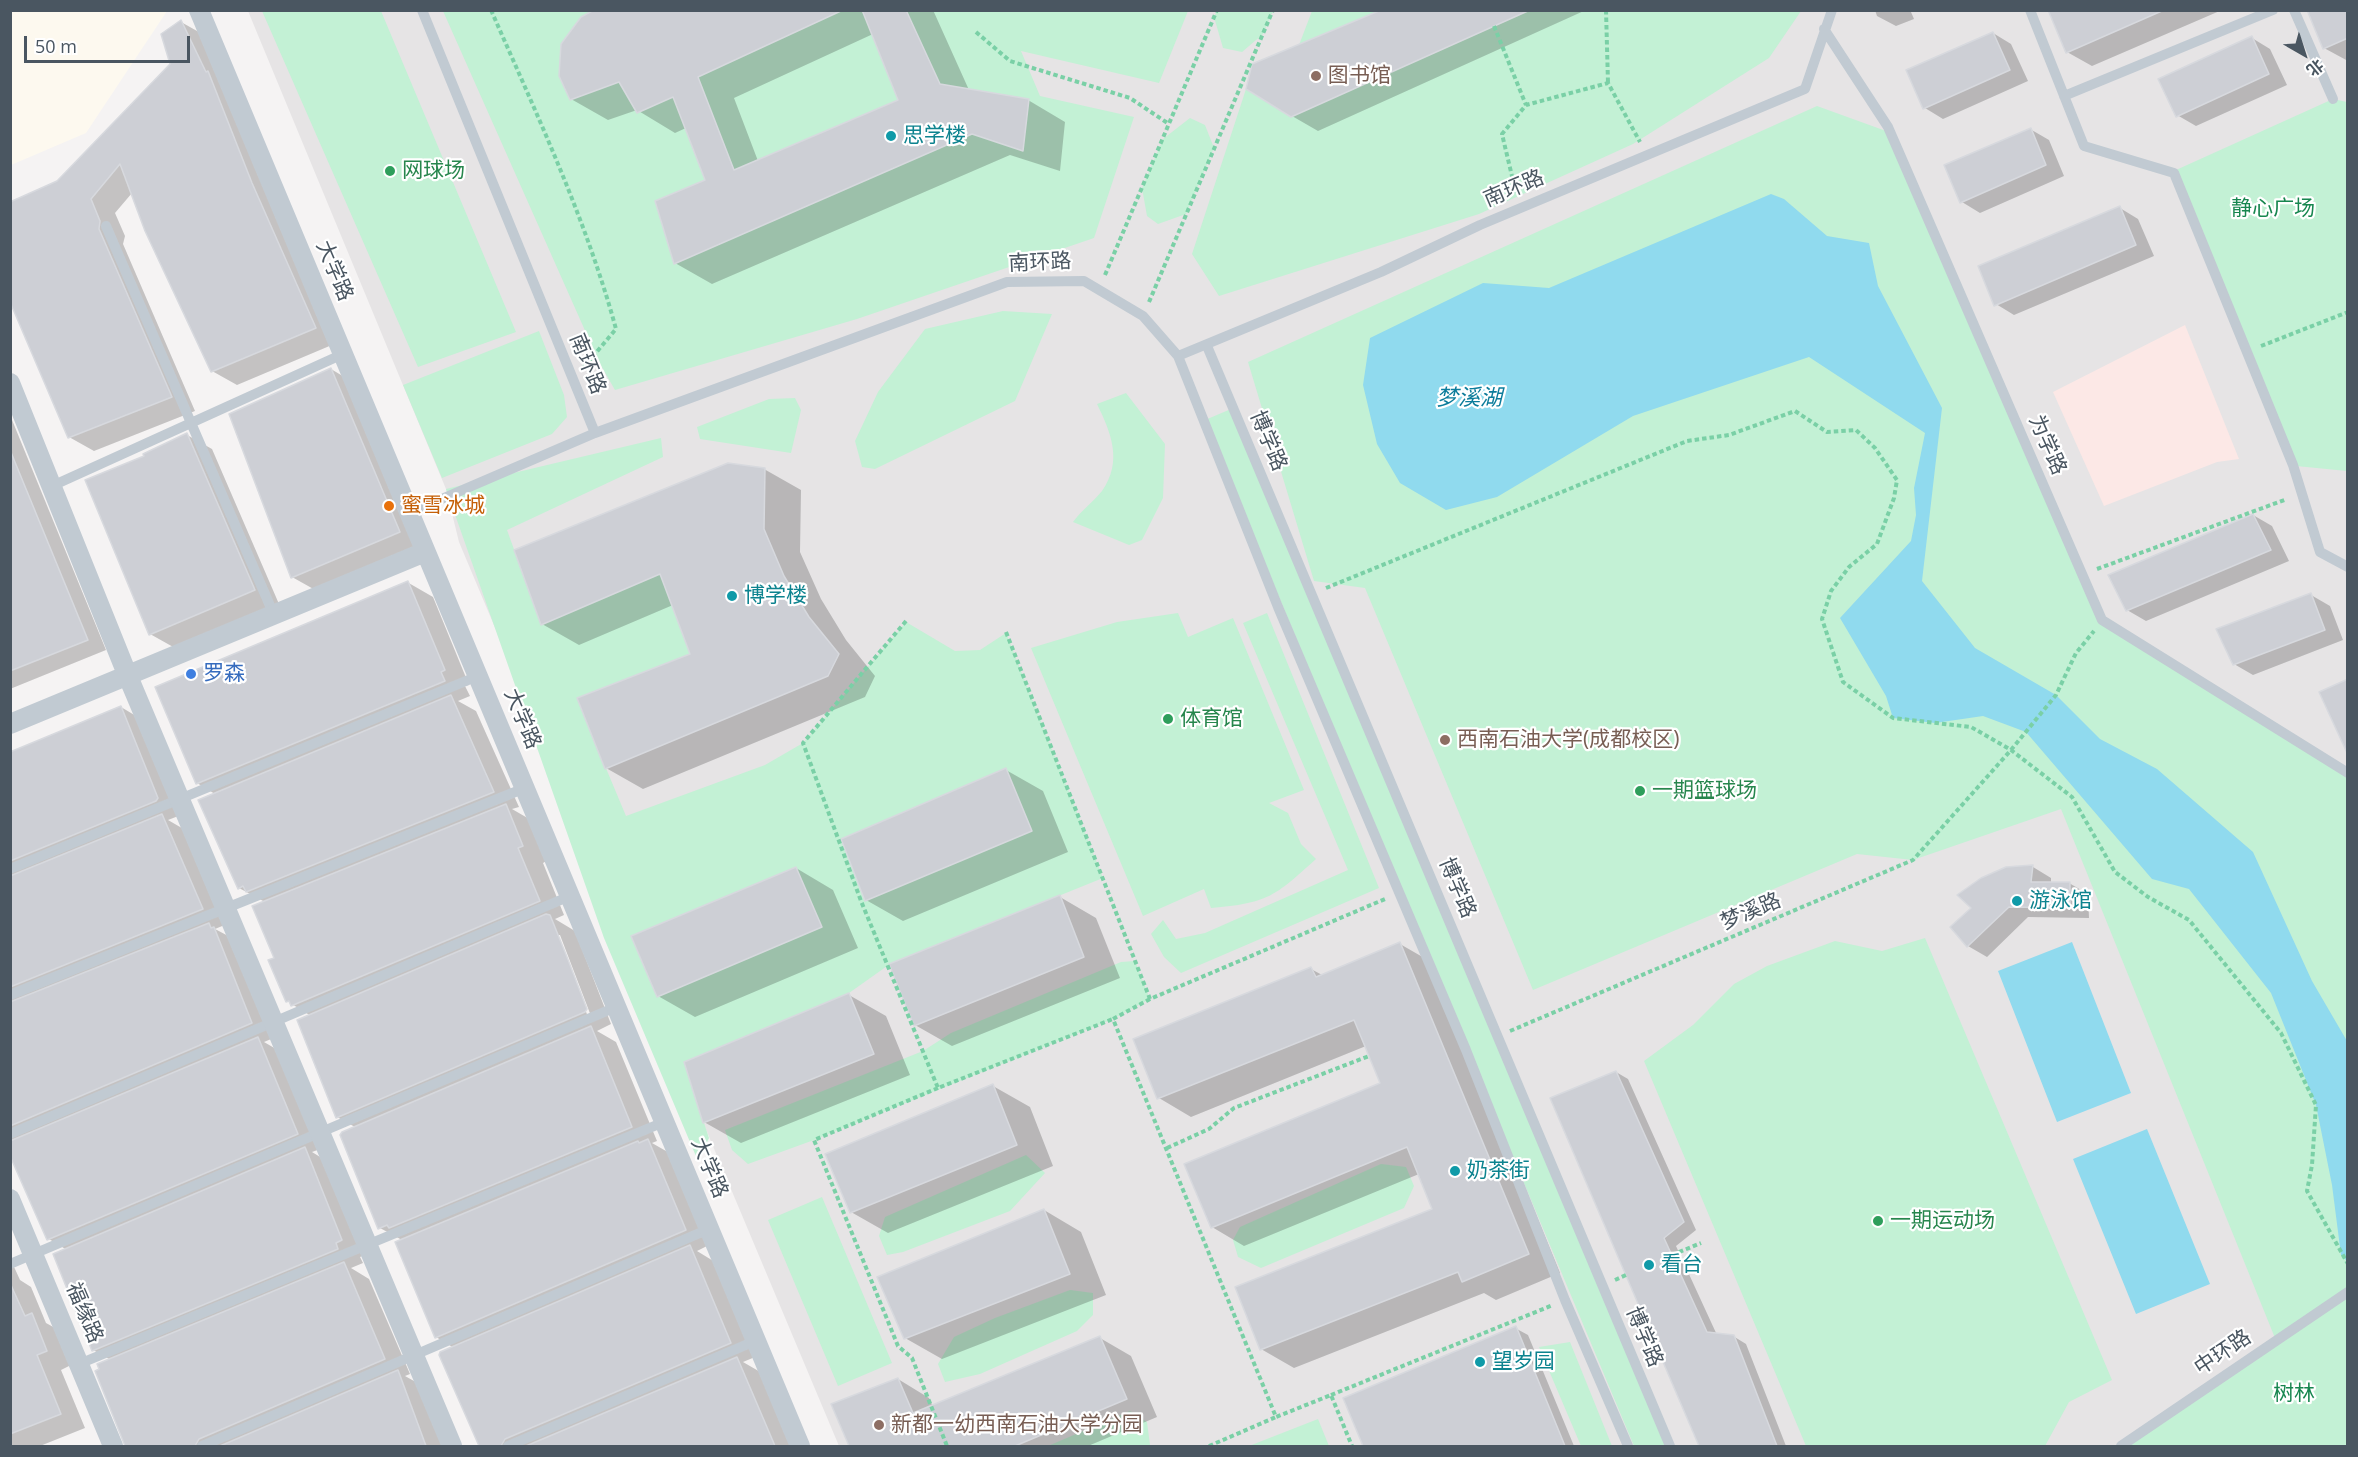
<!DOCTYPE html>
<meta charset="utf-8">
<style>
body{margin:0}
#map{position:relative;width:2358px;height:1457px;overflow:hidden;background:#f5f3f3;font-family:"Open Sans","Noto Sans SC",sans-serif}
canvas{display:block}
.frame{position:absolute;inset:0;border:12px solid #4a5661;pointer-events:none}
.north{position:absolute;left:2274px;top:24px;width:60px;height:60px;-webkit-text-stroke:4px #fff;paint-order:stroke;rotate:141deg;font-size:16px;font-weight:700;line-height:24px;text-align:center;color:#4a5661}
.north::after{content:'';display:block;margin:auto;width:21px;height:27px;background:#4a5661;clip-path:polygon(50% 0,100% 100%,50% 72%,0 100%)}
.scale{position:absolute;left:24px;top:36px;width:166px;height:27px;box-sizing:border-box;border:3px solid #4a5661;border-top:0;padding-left:8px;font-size:18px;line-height:21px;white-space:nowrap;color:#4a5661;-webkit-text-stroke:4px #fff;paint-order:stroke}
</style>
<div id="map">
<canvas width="2358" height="1457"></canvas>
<div class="frame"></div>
<div class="north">北</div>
<div class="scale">50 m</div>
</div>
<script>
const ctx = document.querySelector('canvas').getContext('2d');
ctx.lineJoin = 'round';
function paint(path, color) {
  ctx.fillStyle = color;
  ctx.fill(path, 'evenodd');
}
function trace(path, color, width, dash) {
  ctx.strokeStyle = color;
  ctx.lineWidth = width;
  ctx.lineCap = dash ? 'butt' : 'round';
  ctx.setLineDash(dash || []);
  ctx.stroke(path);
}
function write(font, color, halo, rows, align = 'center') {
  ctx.font = font + ' "Open Sans","Noto Sans SC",sans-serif';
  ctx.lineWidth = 4.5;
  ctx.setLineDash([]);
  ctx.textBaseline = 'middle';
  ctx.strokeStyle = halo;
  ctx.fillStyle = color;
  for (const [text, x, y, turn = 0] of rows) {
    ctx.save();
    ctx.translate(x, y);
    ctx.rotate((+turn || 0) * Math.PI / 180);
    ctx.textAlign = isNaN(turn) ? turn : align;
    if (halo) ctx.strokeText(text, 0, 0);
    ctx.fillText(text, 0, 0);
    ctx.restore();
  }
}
paint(new Path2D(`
 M 11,10 L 167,10 L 167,11 L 86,133 L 11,165 Z`), '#fdf9ef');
paint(new Path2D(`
 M 248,11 L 2347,11 L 2347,1446 L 839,1446 L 459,542 L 446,489 Z`), '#e6e4e5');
paint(new Path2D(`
 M 2185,325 L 2239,459 L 2217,462 L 2104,506 L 2053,392 Z`), '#fce8e6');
paint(new Path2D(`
 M 262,11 L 381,11 L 516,332 L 418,367 Z
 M 443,11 L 1188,11 L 1159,83 L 1021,51 L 1040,96 L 1134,117 L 1094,238 L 857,319 L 615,390 L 599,362 Z
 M 1217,11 L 1217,10 L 1273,11 L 1263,34 L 1242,52 L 1223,48 L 1214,17 Z
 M 1312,11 L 1381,11 L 1299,45 Z
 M 1529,11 L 1801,11 L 1769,58 L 1633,144 L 1479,214 L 1219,296 L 1192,254 L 1246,89 L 1291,117 Z
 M 2333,99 L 2347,102 L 2347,471 L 2296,466 L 2176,170 Z
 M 1817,106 L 1886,131 L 2101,623 L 2347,777 L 2347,1291 L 2275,1338 L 2061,809 L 1913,860 L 1857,854 L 1533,990 L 1365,588 L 1314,581 L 1248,362 Z
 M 1190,118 L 1205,125 L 1214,148 L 1186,214 L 1158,224 L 1147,216 L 1142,188 L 1163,139 Z
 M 1003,311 L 1052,314 L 1015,401 L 875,469 L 862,467 L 855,441 L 878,392 L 925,329 Z
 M 539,331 L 564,395 L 567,417 L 552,434 L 442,478 L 403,385 Z
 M 1126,393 L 1165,444 L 1163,498 L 1142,540 L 1129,545 L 1073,522 C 1081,511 1093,502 1102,491 C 1123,461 1111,433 1097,404 Z
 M 795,398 L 801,410 L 791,453 L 700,439 L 697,427 L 769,399 Z
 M 1231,409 L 1669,1446 L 1634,1446 L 1205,420 Z
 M 661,438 L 663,457 L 507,530 L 541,624 L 660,574 L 690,654 L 577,699 L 626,816 L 765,765 L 803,743 L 906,622 L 955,651 L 980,650 L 1006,633 L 1103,878 L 890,964 L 849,993 L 684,1062 L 709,1138 L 698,1161 L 604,938 L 446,489 Z
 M 1178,613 L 1188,637 L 1233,618 L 1304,790 L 1269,803 L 1288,813 L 1301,844 L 1316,859 C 1274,897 1268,903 1211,908 L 1204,889 L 1143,916 L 1031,648 L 1117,622 Z
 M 1267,613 L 1379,888 L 1181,973 L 1164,957 L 1151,934 L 1163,920 L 1176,939 L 1205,933 L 1348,870 L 1243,623 Z
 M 1925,938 L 2112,1380 L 2069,1402 L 2045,1446 L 1806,1446 L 1644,1061 L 1693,1025 L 1734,984 L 1767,966 L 1835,941 L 1882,951 Z
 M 1135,961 L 1150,999 L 1113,1019 L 814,1140 L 748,1164 L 732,1150 L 725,1130 L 923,1051 L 951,1033 L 1121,962 Z
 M 1026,1155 L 1045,1173 L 1010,1211 L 903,1252 L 887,1255 L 879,1236 L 885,1217 Z
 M 1381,1164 L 1406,1167 L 1414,1186 L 1404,1208 L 1261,1268 L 1238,1257 L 1233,1240 L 1240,1227 Z
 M 822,1197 L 892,1363 L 838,1386 L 768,1220 Z
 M 1070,1290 L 1093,1293 L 1093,1315 L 1077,1331 L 980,1374 L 945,1382 L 938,1364 L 954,1337 L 995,1318 Z
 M 2347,1293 L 2347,1446 L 2124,1446 Z
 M 1570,1342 L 1612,1446 L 1581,1446 L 1539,1347 Z
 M 1130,1411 L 1147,1422 L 1150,1445 L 1048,1446 Z
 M 1318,1419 L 1329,1446 L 1249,1446 Z`), '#c3f1d5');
paint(new Path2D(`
 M 1771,194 L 1784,199 L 1827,236 L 1869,243 L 1878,286 L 1942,408 L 1922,581 L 1975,648 L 2056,695 L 2100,739 L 2157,769 L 2253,852 L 2312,981 L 2347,1041 L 2347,1261 L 2341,1255 L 2332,1185 L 2316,1105 L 2271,993 L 2189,889 L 2152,879 L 2026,732 L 1983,716 L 1935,723 L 1893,718 L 1886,696 L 1840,618 L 1911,541 L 1916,515 L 1914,488 L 1925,433 L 1809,357 L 1633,416 L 1497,497 L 1446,510 L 1400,483 L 1377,444 L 1363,385 L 1370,338 L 1483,283 L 1549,288 Z
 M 2072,942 L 2131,1093 L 2057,1122 L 1998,971 Z
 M 2147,1129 L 2210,1284 L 2136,1314 L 2073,1159 Z`), '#90daee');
paint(new Path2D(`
 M 598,10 L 933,10 L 969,90 L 1028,100 L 1065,122 L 1060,171 L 1010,155 L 712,284 L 675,263 L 707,181 L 686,128 L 675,133 L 637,110 L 608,120 L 571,99 ZM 873,34 L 900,101 L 758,161 L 734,98 Z
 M 1385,10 L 1586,10 L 1318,131 L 1292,116 Z
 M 1875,10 L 1913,10 L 1911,12 L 1914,19 L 1896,26 L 1877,16 Z
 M 2061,10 L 2222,10 L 2092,66 L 2067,52 Z
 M 2348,10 L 2348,61 L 2324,48 Z
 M 181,22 L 206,36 L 339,342 L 237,385 L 212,371 L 132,193 L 115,213 L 125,236 L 123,244 L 195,411 L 94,451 L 69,437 L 57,182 L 172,65 Z
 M 1993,33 L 2011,44 L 2028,81 L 1943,119 L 1925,108 L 1908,71 Z
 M 2252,38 L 2270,49 L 2287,85 L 2196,126 L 2177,115 Z
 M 2030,129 L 2049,140 L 2064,176 L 1980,213 L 1962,202 Z
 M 2120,208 L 2138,219 L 2154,256 L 2014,315 L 1996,304 Z
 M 331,369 L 356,384 L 424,546 L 317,591 L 292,577 Z
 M 10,415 L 106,650 L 10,689 Z
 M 187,435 L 212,449 L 279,604 L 175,648 L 150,634 L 146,457 Z
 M 764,469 L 801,490 L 800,552 L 821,599 L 846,640 L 875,676 L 865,697 L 643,789 L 606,768 L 692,655 L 673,605 L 579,645 L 542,624 Z
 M 2253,515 L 2272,526 L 2289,561 L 2146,621 L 2127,610 Z
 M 407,582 L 433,597 L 469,685 L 465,686 L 470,696 L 458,701 L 476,711 L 519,807 L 512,809 L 531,820 L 548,860 L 543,863 L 564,915 L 555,919 L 575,931 L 611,1024 L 597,1031 L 616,1042 L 657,1141 L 652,1143 L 673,1155 L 709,1245 L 697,1251 L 715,1262 L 755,1357 L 743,1362 L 762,1373 L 793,1446 L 479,1446 L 441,1355 L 454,1348 L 436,1337 L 402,1240 L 380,1228 L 355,1127 L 337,1117 L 311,1016 L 287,1001 L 265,902 L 239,888 L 215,794 L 197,783 ZM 557,935 L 560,935 L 591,1016 L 588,1017 Z
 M 2311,595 L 2330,606 L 2343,640 L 2253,675 L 2234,664 Z
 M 121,707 L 146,722 L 181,815 L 168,820 L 187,831 L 227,924 L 215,929 L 234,939 L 276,1037 L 264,1042 L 283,1053 L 323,1148 L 312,1152 L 330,1163 L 367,1254 L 360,1257 L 363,1263 L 351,1268 L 369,1279 L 410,1374 L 405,1376 L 423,1386 L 445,1446 L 127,1446 L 97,1372 L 111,1360 L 93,1350 L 67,1250 L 49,1239 L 15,1142 L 10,1139 L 10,754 Z
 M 1006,770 L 1043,791 L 1068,852 L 903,921 L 866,900 Z
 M 2033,867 L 2051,878 L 2051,883 L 2069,883 L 2088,894 L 2089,918 L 2028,917 L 1987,957 L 1968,946 L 1973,908 Z
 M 796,868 L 833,890 L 858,948 L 695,1017 L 658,996 Z
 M 1060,897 L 1096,918 L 1120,978 L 952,1046 L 915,1025 Z
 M 1400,944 L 1433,963 L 1560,1273 L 1496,1300 L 1484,1293 L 1294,1368 L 1261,1349 L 1434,1210 L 1419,1174 L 1244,1246 L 1212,1227 L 1382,1084 L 1366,1046 L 1191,1117 L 1159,1098 L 1311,969 L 1324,976 Z
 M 849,995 L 886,1016 L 910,1075 L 741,1143 L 704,1122 Z
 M 1616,1072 L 1628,1079 L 1696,1230 L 1676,1246 L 1717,1335 L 1733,1336 L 1746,1344 L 1786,1446 L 1701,1446 L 1552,1098 Z
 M 993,1086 L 1030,1107 L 1053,1166 L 888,1233 L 851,1212 Z
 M 1044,1210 L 1081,1232 L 1106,1295 L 942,1359 L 905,1338 Z
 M 10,1258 L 20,1280 L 31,1287 L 46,1323 L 57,1329 L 71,1365 L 61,1370 L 85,1428 L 40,1446 L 10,1446 Z
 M 1515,1328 L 1528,1335 L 1574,1446 L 1364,1446 L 1345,1399 Z
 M 1100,1338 L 1131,1356 L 1157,1417 L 1088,1446 L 850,1446 L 833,1404 L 898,1379 L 929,1398 L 933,1407 Z`), '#0003');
const building = new Path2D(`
 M 594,10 L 843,10 L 698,77 L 734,170 L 898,100 L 862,10 L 906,10 L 940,84 L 1029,99 L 1023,151 L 972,134 L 674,264 L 655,201 L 705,180 L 673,97 L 637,113 L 619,82 L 570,100 L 559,76 L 561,44 L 581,17 Z
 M 1381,10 L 1530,10 L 1291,117 L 1246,89 L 1252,64 Z
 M 2048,10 L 2164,10 L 2066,53 Z
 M 2307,10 L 2348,10 L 2348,38 L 2323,49 Z
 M 181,20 L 206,72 L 208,71 L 252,183 L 316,328 L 211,372 L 145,231 L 120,164 L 91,199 L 100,221 L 99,229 L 172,397 L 68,438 L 10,302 L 10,202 L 57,181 L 170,64 L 161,34 Z
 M 1993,32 L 2010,70 L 1923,109 L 1906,70 Z
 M 2252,36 L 2269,74 L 2176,117 L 2158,79 Z
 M 2031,128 L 2046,165 L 1960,203 L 1944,165 Z
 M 2120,206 L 2136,245 L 1994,306 L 1978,266 Z
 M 331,368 L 400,532 L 291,578 L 229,414 Z
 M 187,433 L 255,590 L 149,635 L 85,480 L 144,456 L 143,454 Z
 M 10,450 L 88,640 L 10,671 Z
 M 728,463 L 765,468 L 764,529 L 784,576 L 809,617 L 839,654 L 828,676 L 605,769 L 577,698 L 690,654 L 660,574 L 541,625 L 514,550 Z
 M 2253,514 L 2271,550 L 2126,611 L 2108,575 Z
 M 408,581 L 445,670 L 441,672 L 445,681 L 196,784 L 155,687 Z
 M 2311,593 L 2325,630 L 2233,665 L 2216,629 Z
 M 2348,679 L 2348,755 L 2319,692 Z
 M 451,695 L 494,792 L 246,892 L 243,886 L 238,889 L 198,800 Z
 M 121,706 L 158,798 L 156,801 L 10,861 L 10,752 Z
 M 1006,768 L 1032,831 L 865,901 L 841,839 Z
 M 506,804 L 523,846 L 518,848 L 540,901 L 291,1006 L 289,1001 L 286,1002 L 268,960 L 274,958 L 252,906 Z
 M 162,814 L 203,909 L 10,987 L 10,876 Z
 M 2033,865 L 2031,882 L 2070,882 L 2070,908 L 2009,907 L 1967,947 L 1950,927 L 1971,908 L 1957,895 L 1981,878 L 2006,867 Z
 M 796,867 L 822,927 L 657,997 L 631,936 Z
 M 1060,895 L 1084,957 L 914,1026 L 889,964 Z
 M 546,914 L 550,915 L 567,957 L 587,1009 L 585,1012 L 336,1118 L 297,1020 Z
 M 209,923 L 211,928 L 214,927 L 252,1023 L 10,1126 L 10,1002 Z
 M 1400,942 L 1529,1254 L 1462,1282 L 1458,1272 L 1260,1350 L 1235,1287 L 1432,1209 L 1407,1147 L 1211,1228 L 1184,1164 L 1380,1083 L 1354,1020 L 1157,1099 L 1133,1039 L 1311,967 L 1316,977 Z
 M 849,993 L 874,1054 L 703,1123 L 684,1062 Z
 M 591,1026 L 632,1127 L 389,1228 L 387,1225 L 378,1229 L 340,1135 L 342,1132 Z
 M 258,1037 L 298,1134 L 47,1240 L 10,1156 L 10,1141 Z
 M 1616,1071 L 1684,1222 L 1664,1238 L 1707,1332 L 1734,1335 L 1777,1446 L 1699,1446 L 1550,1098 Z
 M 993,1084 L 1017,1145 L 850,1213 L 825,1154 Z
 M 648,1139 L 686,1230 L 435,1338 L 395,1242 L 638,1141 L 639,1143 Z
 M 305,1147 L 342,1240 L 336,1243 L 338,1249 L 92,1351 L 53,1254 Z
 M 1044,1209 L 1070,1274 L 904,1339 L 877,1277 Z
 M 690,1245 L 731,1343 L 505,1439 L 501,1446 L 479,1446 L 439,1355 L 440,1352 Z
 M 344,1262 L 385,1359 L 199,1439 L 195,1446 L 125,1446 L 95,1371 L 99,1369 L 97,1364 Z
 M 10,1283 L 25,1316 L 32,1313 L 47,1351 L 37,1355 L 61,1414 L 10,1434 Z
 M 1516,1326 L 1565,1446 L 1363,1446 L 1343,1398 Z
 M 1100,1336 L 1127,1399 L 1015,1446 L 849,1446 L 831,1404 L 898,1378 L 913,1413 Z
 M 737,1357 L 775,1446 L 526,1446 Z
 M 398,1370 L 426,1446 L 220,1446 Z`);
paint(building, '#cdcfd5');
trace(building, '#d7d9de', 1.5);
trace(new Path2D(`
 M 491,10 C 537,115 586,219 616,329 L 584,367
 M 1606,10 L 1608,83
 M 1494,26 L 1526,105
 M 976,32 L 1010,61 L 1130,98 L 1169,124
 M 1516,193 L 1502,134 L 1526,105 L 1608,83 L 1640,142
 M 1105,275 L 1217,10
 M 1149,302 L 1273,10
 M 2261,346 L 2348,312
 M 2097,569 L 2287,499
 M 1326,588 L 1687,441 L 1729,435 L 1795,411 L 1827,432 L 1856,430 L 1875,448 L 1897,480 L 1894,498 L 1877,544 L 1849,567 L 1831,591 L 1822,619 L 1843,682 L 1893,718 L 1971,727 L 2011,750 L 2072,797 L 2115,872 L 2148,897 L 2189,920 L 2281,1033 L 2316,1105 L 2312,1165 L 2307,1191 L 2348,1264
 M 906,621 L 803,743 L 861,901 L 938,1088 L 1113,1019
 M 1006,632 L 1150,999 L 1385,899
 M 1150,999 L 1113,1019 L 1276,1417 L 1331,1395 L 1352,1446
 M 1510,1031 L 1913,860 L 2011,750 L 2056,695 L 2076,653 L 2094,631
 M 938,1088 L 814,1140 L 898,1346 L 912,1358 L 947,1446
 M 1167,1148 L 1209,1129 L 1234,1108 L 1369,1056
 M 1672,1255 L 1701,1243
 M 1615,1280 L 1626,1275
 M 1331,1395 L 1553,1305
 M 1209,1446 L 1276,1417`), '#7ad0a6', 4, [4.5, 3]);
trace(new Path2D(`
 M 422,10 L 595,433 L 1007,282 L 1084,281 L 1143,316 L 1178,356 L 1381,272 L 1480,225 L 1805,89 L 1832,10
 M 2030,10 L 2084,146 L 2174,173 L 2293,465 L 2320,552 L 2348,567
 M 2294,10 L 2333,99
 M 1824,29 L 1888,127 L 2102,620 L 2348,773
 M 2064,96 L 2273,10
 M 106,226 L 274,615
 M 1207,346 L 1670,1446
 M 1178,356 L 1278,607 L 1466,1050 L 1565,1300 L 1628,1446
 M 52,486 L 343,354
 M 409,513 L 595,433
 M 10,869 L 478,676
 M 10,995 L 525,788
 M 10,1134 L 570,896
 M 10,1264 L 616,1007
 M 79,1364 L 664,1122
 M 202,1446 L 709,1229
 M 508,1446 L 755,1341
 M 2121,1446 L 2348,1292`), '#c1cad2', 10);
trace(new Path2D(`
 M 199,10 L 800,1446
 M 10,383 L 127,674 L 452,1446
 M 10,724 L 425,552
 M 10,1199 L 113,1446`), '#c1cad2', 20);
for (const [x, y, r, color] of [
 [1316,76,6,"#8d6e63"],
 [891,136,6,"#0f9aa8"],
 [390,171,6,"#2e9e5b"],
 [389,506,6,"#e8710a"],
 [732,596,6,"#0f9aa8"],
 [191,674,6,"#3f7fe0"],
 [1168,719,6,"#2e9e5b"],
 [1445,740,6,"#8d6e63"],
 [1640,791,6,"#2e9e5b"],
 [2017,901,6,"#0f9aa8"],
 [1455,1171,6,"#0f9aa8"],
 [1878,1221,6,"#2e9e5b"],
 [1649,1265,6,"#0f9aa8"],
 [1480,1362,6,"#0f9aa8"],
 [879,1425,6,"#8d6e63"]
]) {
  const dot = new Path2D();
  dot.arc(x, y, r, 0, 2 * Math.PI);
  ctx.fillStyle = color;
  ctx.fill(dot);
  trace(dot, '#fff', 2);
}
write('21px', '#785e54', '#fff', [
 ["图书馆",1328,76],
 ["西南石油大学(成都校区)",1457,740],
 ["新都一幼西南石油大学分园",891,1425]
], 'left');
write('21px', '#0d838f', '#fff', [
 ["思学楼",903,136],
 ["博学楼",744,596],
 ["游泳馆",2029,901],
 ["奶茶街",1467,1171],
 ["看台",1661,1265],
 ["望岁园",1492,1362]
], 'left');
write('21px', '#27864d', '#fff', [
 ["网球场",402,171],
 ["体育馆",1180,719],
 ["一期篮球场",1652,791],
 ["一期运动场",1890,1221]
], 'left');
write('21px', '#4a5661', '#fff', [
 ["南环路",1514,189,-23],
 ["南环路",1040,263,-3],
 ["大学路",334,271,67],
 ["南环路",587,364,68],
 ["博学路",1268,441,67],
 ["为学路",2047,445,66],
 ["大学路",522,719,67],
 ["博学路",1457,888,67],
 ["梦溪路",1751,912,-23],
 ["大学路",709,1168,67],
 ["福缘路",84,1313,67],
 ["博学路",1644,1337,67],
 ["中环路",2223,1353,-34]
]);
write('21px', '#17864f', '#fff', [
 ["静心广场",2273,209],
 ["树林",2294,1394]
]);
write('21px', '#c56008', '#fff', [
 ["蜜雪冰城",401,506]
], 'left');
write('21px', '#366cbe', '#fff', [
 ["罗森",203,674]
], 'left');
write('italic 22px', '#0c7c9b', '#fff', [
 ["梦溪湖",1469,399]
]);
</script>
